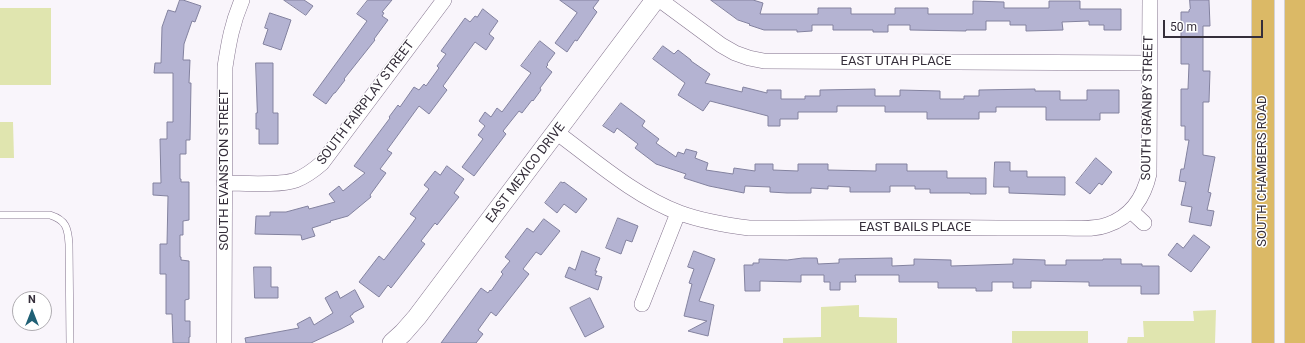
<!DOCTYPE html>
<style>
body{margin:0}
#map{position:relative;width:1305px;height:343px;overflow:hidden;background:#f9f5fb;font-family:Roboto,sans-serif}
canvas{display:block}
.north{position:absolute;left:12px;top:291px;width:40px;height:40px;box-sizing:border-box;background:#fff;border:1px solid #aeabb0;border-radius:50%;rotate:0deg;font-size:11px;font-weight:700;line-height:16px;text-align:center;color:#352e3a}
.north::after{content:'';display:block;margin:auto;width:14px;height:18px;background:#206075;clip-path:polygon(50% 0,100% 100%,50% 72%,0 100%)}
.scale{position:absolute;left:1163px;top:20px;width:100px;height:18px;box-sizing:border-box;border:2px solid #352e3a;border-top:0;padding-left:5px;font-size:12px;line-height:14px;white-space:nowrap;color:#352e3a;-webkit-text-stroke:3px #fff;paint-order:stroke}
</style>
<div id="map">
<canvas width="1305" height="343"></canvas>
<div class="north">N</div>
<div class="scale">50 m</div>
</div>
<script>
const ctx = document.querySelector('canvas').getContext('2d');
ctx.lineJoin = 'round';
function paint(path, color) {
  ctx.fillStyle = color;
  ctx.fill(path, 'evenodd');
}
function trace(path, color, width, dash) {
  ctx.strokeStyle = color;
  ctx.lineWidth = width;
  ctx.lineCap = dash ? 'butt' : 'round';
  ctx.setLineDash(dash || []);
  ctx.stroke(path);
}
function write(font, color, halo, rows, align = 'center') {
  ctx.font = font + ' Roboto,sans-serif';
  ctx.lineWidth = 3;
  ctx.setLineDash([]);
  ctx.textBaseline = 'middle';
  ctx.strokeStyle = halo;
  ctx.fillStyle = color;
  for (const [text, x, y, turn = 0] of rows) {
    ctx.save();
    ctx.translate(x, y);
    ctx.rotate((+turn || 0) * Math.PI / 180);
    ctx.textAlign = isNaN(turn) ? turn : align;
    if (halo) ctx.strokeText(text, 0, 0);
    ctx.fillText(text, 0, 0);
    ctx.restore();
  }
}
paint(new Path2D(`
 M 0,8 L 51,8 L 51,85 L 0,85 Z
 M 0,122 L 13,122 L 14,158 L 0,158 Z
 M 859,305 L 859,317 L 897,318 L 897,343 L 783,343 L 783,338 L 821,337 L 821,307 Z
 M 1216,310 L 1215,343 L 1127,343 L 1128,337 L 1144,337 L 1143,321 L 1194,321 L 1193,311 Z
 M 1012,331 L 1088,331 L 1088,343 L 1012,343 Z`), '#e0e5af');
const building = new Path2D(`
 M 180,0 L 183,0 L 201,6 L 195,22 L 192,21 L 184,44 L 183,60 L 190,60 L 189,83 L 191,83 L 190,140 L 186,140 L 186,154 L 180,154 L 180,179 L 181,179 L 181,182 L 189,182 L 189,220 L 183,221 L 183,235 L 180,235 L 180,257 L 181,257 L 181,260 L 189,261 L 189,299 L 185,300 L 185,321 L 190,321 L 190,337 L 189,337 L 189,343 L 173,343 L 172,314 L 166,314 L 166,274 L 160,274 L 160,244 L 167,244 L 168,196 L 153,195 L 153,183 L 161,183 L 160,139 L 167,139 L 167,122 L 173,122 L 173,73 L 154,73 L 155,63 L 161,63 L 162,27 L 168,10 L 175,12 Z
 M 284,0 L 304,0 L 313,6 L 306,15 Z
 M 368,0 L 392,0 L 382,12 L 384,13 L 382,16 L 388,20 L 374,39 L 375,40 L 344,79 L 345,80 L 335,93 L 334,93 L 326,104 L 313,95 L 367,21 L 357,14 Z
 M 560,0 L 599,0 L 593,8 L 597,12 L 577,41 L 575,40 L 567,52 L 555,43 L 577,13 Z
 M 711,0 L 753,0 L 763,3 L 760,14 L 818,14 L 818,8 L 851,8 L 851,14 L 895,14 L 895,8 L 928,8 L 928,14 L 973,14 L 973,1 L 1004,2 L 1004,8 L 1049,8 L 1049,1 L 1080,1 L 1080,9 L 1121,9 L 1121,30 L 1104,30 L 1104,25 L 1089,25 L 1089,21 L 1062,22 L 1063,30 L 1026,31 L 1026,25 L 1010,25 L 1010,21 L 986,21 L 986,30 L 966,30 L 966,31 L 910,30 L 910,25 L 888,25 L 888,32 L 873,32 L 873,30 L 833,30 L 833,25 L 812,25 L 812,31 L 797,32 L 797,30 L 764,30 L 749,25 L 750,24 L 738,20 Z
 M 1190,0 L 1209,0 L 1210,26 L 1203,26 L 1203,71 L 1210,71 L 1209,102 L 1203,102 L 1203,155 L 1215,157 L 1208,192 L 1211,193 L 1207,210 L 1214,211 L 1211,226 L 1189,222 L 1192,207 L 1181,205 L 1186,182 L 1179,181 L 1181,169 L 1184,169 L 1189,140 L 1185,140 L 1185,126 L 1181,126 L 1181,89 L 1188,89 L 1189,64 L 1181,64 L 1181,12 L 1189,12 L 1189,10 L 1190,9 Z
 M 483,9 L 498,21 L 489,34 L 494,38 L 486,50 L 475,42 L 443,86 L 447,90 L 429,114 L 419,106 L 387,150 L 392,153 L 380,169 L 386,173 L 370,195 L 371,197 L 348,216 L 330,221 L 331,222 L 312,228 L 315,236 L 302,240 L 301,235 L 255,234 L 256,216 L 270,216 L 270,212 L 286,212 L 308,206 L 309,209 L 335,202 L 329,194 L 339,186 L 343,191 L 365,173 L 354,166 L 390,118 L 389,117 L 398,105 L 400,107 L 414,87 L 419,90 L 424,84 L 426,86 L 439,68 L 437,66 L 446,54 L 441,51 L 465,18 L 470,22 L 475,16 L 477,17 Z
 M 270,13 L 291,20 L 281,50 L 263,44 L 268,29 L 265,28 Z
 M 540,41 L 555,53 L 547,64 L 548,65 L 546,67 L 552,72 L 540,88 L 541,90 L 533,101 L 532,100 L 522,113 L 519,111 L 503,131 L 506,134 L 474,176 L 462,167 L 483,139 L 478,135 L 485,126 L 479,121 L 485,112 L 491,117 L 497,108 L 502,112 L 531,73 L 521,66 Z
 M 663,46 L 674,54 L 678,50 L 691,60 L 691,61 L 710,74 L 705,83 L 742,92 L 743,87 L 767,93 L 767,90 L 781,90 L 781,99 L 805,99 L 805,96 L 820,96 L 820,90 L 875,89 L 875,96 L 900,96 L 900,90 L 940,91 L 940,99 L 964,99 L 964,96 L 979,96 L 979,90 L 1035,89 L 1035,91 L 1060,91 L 1060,100 L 1087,100 L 1087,90 L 1119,90 L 1119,113 L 1100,113 L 1100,120 L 1046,120 L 1046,107 L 996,107 L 996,112 L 979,112 L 979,119 L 927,119 L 927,112 L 885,112 L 885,106 L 837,106 L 837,112 L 798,112 L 798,119 L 780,119 L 780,126 L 768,126 L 768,116 L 710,101 L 703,111 L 678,95 L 685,83 L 653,59 Z
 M 256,63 L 273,63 L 273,113 L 278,113 L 278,144 L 259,144 L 259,129 L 256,129 L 256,113 L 257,113 Z
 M 621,103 L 645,121 L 642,126 L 659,139 L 656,143 L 676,157 L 678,152 L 684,154 L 686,149 L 697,152 L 695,158 L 708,163 L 706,170 L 733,174 L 734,168 L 755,171 L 755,164 L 773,164 L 773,170 L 798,171 L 798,164 L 828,164 L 828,170 L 876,171 L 876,164 L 907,164 L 907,171 L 947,171 L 947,178 L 986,178 L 986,194 L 970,194 L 970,193 L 930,193 L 930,189 L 915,189 L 915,186 L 890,186 L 890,192 L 850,192 L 850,187 L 828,186 L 828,189 L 811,188 L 811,193 L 787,193 L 770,192 L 770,187 L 745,186 L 744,193 L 709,186 L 684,178 L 686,174 L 656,164 L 635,148 L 638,144 L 617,128 L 614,133 L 603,126 Z
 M 1096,158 L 1112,172 L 1102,185 L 1099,183 L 1090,194 L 1076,183 Z
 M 995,162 L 1010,162 L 1010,171 L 1027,171 L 1027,177 L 1065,177 L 1065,195 L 1009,193 L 1009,187 L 994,187 Z
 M 447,166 L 464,179 L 454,193 L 459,197 L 437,225 L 435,223 L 421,241 L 425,244 L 391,288 L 388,285 L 379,297 L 359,282 L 379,256 L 384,260 L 411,225 L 416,218 L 410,214 L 429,189 L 424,185 L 435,171 L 440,175 Z
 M 561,182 L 563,183 L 564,182 L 587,199 L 576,213 L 564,204 L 557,213 L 545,203 Z
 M 618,218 L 638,226 L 632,242 L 626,240 L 621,254 L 606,248 Z
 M 544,219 L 560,231 L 541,255 L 536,252 L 523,269 L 529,274 L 496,316 L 491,312 L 478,330 L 483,334 L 476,343 L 441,343 L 481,288 L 488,293 L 490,290 L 491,291 L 503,274 L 501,272 L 510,261 L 505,257 L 527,228 L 533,232 Z
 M 1194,235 L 1210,247 L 1191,272 L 1168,255 L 1177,243 L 1183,248 Z
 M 582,251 L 600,258 L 595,271 L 597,271 L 595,275 L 602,277 L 598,290 L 565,277 L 569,267 L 575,270 Z
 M 694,251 L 715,259 L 699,301 L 714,305 L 708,336 L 688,331 L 707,321 L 684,316 L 692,284 L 689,283 L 694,269 L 688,267 Z
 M 803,258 L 817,258 L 818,264 L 839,263 L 839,259 L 892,258 L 892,266 L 914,265 L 914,259 L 951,260 L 951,266 L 1013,264 L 1013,259 L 1045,260 L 1045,265 L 1066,265 L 1066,260 L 1103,260 L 1103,259 L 1121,259 L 1121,264 L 1142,264 L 1142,266 L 1159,266 L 1159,294 L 1141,294 L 1141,286 L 1089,286 L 1089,282 L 1031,281 L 1031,288 L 1013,288 L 1013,282 L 992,282 L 992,291 L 976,291 L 976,288 L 938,288 L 938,282 L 899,282 L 899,275 L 855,275 L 856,282 L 840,282 L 840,290 L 830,290 L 830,282 L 824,282 L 824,275 L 801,275 L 801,282 L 760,281 L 760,291 L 745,291 L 744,265 L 753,265 L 753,263 L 759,263 L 759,259 L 787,260 Z
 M 254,267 L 271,267 L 271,287 L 278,287 L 278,298 L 255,298 Z
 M 355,290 L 364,307 L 353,313 L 353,314 L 350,316 L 354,322 L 341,329 L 311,343 L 246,343 L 245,338 L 299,328 L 297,324 L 310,317 L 314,325 L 333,313 L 325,298 L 337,291 L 340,298 Z
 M 590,298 L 604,327 L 585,337 L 570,308 Z`);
paint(building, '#b4b3d2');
trace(building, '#83829f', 1);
const service = new Path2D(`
 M 0,215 L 50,215 C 66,220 68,228 69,244 L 70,343`);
const minor = new Path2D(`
 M 660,0 L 721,45 L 735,53 L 749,58 L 764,61 L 1149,63
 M 556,132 C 594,160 636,197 680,213 C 702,221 725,225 749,228 C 832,228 915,227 998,228 C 1020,228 1043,228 1065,228 C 1079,228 1094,230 1107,225 C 1131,217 1144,197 1149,174 L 1150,0
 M 224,183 C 243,183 280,186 296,180 C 306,176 314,170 322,163 L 444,0
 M 1131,211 L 1144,223
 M 642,304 L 678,213
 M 224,343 L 225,67 C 229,41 232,24 242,0`);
const tertiary = new Path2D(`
 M 392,343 L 403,333 L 417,317 L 655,0`);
const primary = new Path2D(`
 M 1263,343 L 1263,0
 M 1296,343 L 1296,0`);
trace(service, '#84748e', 8);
trace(minor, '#84748e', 16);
trace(tertiary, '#84748e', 20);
trace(primary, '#d3d1d4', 24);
trace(service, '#fff', 7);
trace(minor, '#fff', 15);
trace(tertiary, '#fff', 19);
trace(primary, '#dbb966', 22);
write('13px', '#352e3a', '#fff', [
 ["EAST UTAH PLACE",896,62],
 ["SOUTH FAIRPLAY STREET",366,103,-53],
 ["SOUTH GRANBY STREET",1148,108,-89],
 ["SOUTH EVANSTON STREET",225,170,-90],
 ["SOUTH CHAMBERS ROAD",1263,171,-90],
 ["EAST MEXICO DRIVE",526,173,-53],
 ["EAST BAILS PLACE",915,228]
]);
</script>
